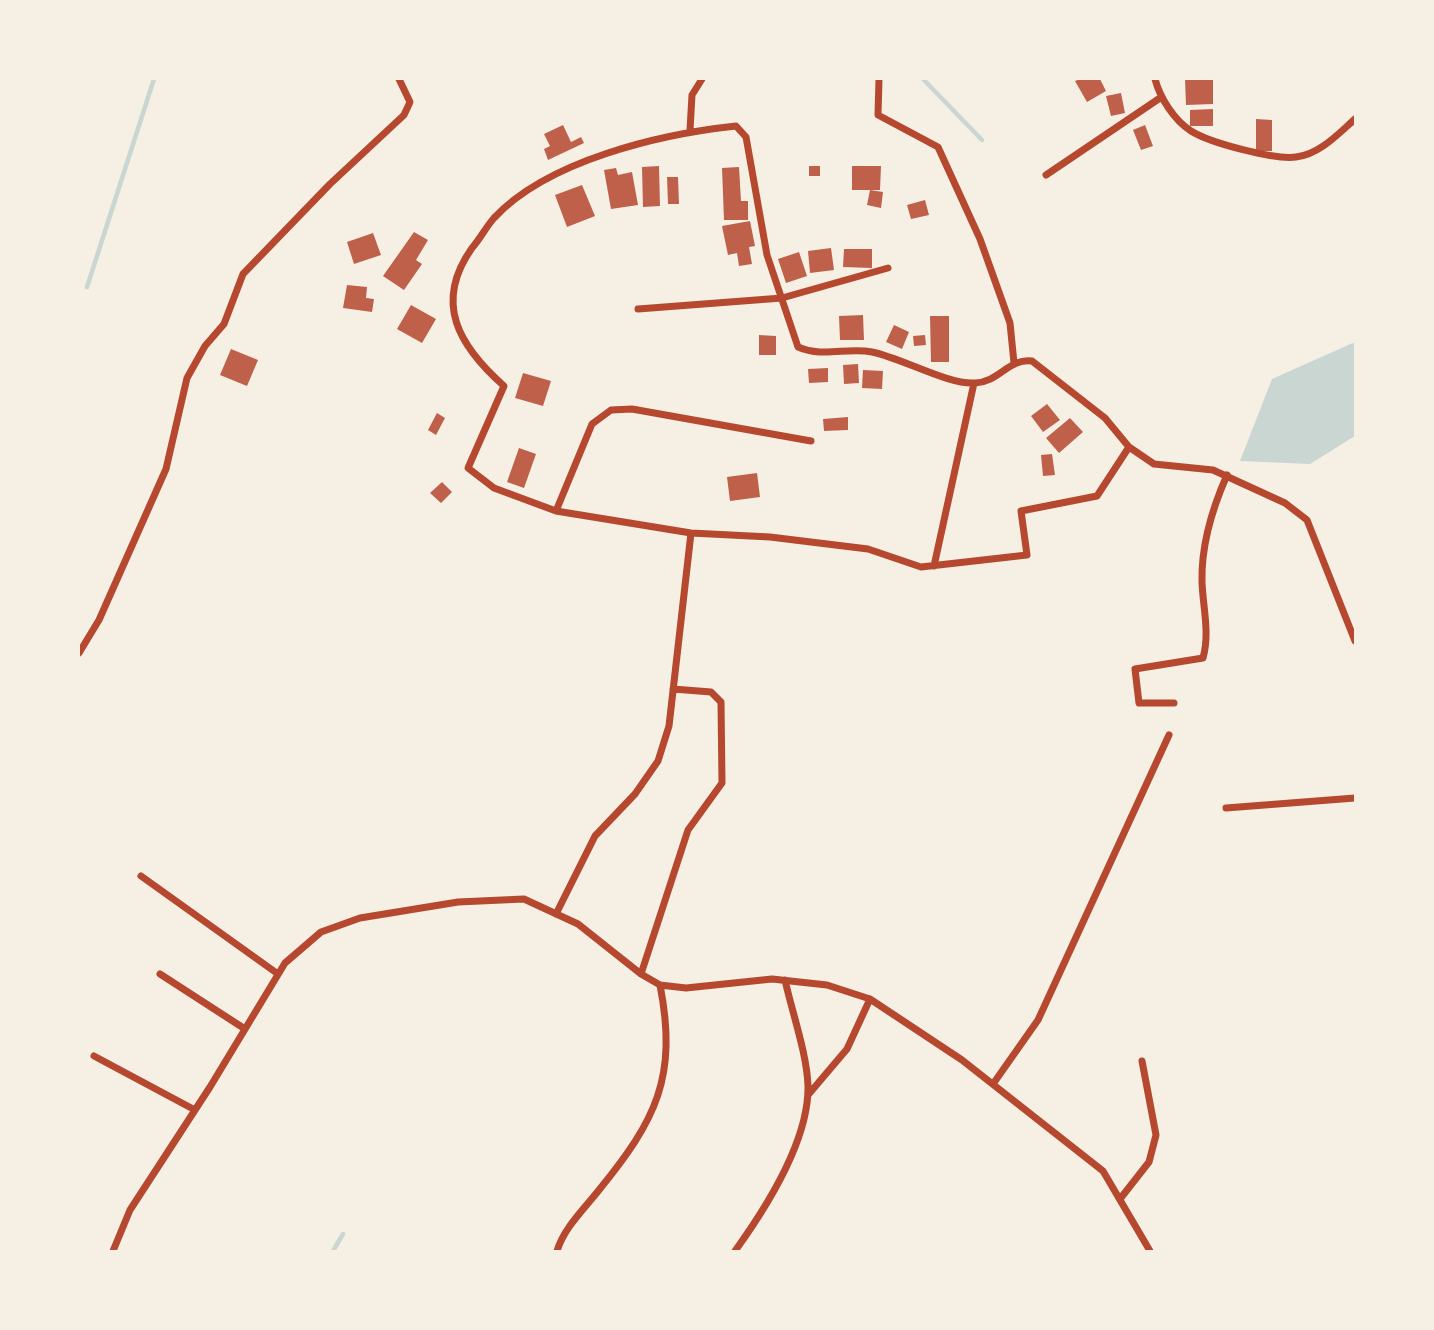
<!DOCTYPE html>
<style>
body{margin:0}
#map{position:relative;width:1434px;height:1330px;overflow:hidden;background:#f6efe4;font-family:Lora,serif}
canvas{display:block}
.frame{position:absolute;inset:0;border:80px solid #f6efe4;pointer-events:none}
</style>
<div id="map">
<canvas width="1434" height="1330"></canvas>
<div class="frame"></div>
</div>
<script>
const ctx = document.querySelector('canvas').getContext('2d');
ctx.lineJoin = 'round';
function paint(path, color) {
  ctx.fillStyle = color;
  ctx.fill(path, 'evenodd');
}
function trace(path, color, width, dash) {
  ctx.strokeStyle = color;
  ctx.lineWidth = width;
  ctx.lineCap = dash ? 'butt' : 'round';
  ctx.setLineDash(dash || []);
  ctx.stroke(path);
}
paint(new Path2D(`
 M 1355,342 L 1355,436 L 1310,464 L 1240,461 L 1272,379 Z`), '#c9d6d2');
trace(new Path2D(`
 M 923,79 L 982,140
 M 87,287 L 154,79
 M 333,1251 L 343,1234`), '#c9d6d2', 4.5);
paint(new Path2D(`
 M 1080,79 L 1100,79 L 1106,91 L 1087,102 L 1075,81 Z
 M 1185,79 L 1213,79 L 1213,104 L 1186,105 Z
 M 1121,93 L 1125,113 L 1111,116 L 1106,96 Z
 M 1213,109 L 1213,126 L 1190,126 L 1190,110 Z
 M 1256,119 L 1272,120 L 1272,151 L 1256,151 Z
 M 563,125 L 571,142 L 581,137 L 584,143 L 548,160 L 544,149 L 550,146 L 544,134 Z
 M 1145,125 L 1153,146 L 1141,150 L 1133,130 Z
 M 659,166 L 660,206 L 643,207 L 642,167 Z
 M 809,166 L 820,166 L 820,176 L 809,176 Z
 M 852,166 L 881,166 L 880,190 L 852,190 Z
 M 739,167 L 741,201 L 748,201 L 748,220 L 724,220 L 722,168 Z
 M 616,168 L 618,175 L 632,172 L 638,205 L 611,209 L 604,170 Z
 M 667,177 L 678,177 L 679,204 L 668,204 Z
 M 582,185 L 595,216 L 567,227 L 555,195 Z
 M 870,190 L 883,192 L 881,208 L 867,205 Z
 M 925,200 L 929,215 L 911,219 L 907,205 Z
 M 750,221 L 755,246 L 749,247 L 752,264 L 739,266 L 737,253 L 728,255 L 722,226 Z
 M 414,232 L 428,240 L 416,260 L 422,264 L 404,290 L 383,276 Z
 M 373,233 L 381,255 L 354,264 L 347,242 Z
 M 831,248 L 834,270 L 810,273 L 808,251 Z
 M 844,249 L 872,249 L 872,268 L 843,267 Z
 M 799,252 L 807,276 L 786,283 L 778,259 Z
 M 347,285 L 367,287 L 366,298 L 374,299 L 372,312 L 343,308 Z
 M 411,305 L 436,319 L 422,343 L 397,329 Z
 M 863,315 L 864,340 L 840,340 L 839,316 Z
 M 930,316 L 949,316 L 949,362 L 931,362 Z
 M 894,325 L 909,332 L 902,349 L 886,342 Z
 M 759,335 L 776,336 L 776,355 L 759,355 Z
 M 925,335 L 926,345 L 914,346 L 913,336 Z
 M 231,349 L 258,360 L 247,386 L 220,375 Z
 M 858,364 L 859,383 L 844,384 L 843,365 Z
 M 828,368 L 828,382 L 809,383 L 808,369 Z
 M 863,370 L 883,371 L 882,389 L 862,388 Z
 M 523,373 L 551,381 L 543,406 L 515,398 Z
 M 1047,404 L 1060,420 L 1043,432 L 1031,416 Z
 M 437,413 L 445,418 L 436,435 L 428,430 Z
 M 848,417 L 848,430 L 824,431 L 823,419 Z
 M 1070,418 L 1083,432 L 1059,453 L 1046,438 Z
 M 519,448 L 536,454 L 524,488 L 507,482 Z
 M 1052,454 L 1055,475 L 1043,476 L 1041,455 Z
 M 757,473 L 760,497 L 730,501 L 727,477 Z
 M 442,482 L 452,492 L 441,503 L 430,493 Z`), '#bf614a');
trace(new Path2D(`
 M 879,79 L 878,115 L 938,147 L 980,239 L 1010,323 L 1014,363
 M 1155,79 C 1160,98 1174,120 1191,131 C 1210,143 1275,160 1296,157 C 1319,155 1339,133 1355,119
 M 690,130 L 692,95 L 702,79
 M 1046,175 L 1160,98
 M 638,309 L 782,298 L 888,268
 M 1129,447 L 1097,496 L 1021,511 L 1027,555 L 921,567 L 868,549 L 770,537 L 691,533 L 556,511 L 494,488 L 468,468 L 504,386 C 459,346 433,303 472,248 C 480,239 486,227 494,218 C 548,160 661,134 736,126 L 746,137 L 767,255 L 798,347 C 823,358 847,347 872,352 C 902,358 948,385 975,383 C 999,382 1009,358 1032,361 L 1105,418 L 1129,447 L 1154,464 L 1213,470 L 1285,503 L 1307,520 L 1355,641
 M 556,511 L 592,424 L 611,410 L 632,409 L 811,441
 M 934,566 L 974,383
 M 79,653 L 99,620 L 166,469 L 187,378 L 205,346 L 224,324 L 243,274 L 330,184 L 404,115 L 410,102 L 399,79
 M 1174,703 L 1139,703 L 1135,669 L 1203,658 C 1210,633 1203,608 1202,582 C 1201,544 1212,509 1227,475
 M 1226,808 L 1355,798
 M 141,876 L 278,974
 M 556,914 L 595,836 L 635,794 L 658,761 L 669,726 L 691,533
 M 160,974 L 245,1029
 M 641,974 L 688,830 L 722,783 L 721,702 L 711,692 L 673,689
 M 94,1056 L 195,1110
 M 993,1084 L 1038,1020 L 1169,735
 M 808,1095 L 847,1049 L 870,999
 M 1120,1199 L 1149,1162 L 1156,1135 L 1142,1061
 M 113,1251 L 130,1210 L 210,1087 L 285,963 L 321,932 L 360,918 L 458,902 L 524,899 L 578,924 L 641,974 L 660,985 L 686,988 L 772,979 L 827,985 L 870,999 L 962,1060 L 1103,1171 L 1150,1251
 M 557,1251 C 564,1228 584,1209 599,1190 C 656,1120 678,1077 660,985
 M 735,1251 C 766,1208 809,1140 808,1086 C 807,1054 792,1012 785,980`), '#b5482f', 7);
</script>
